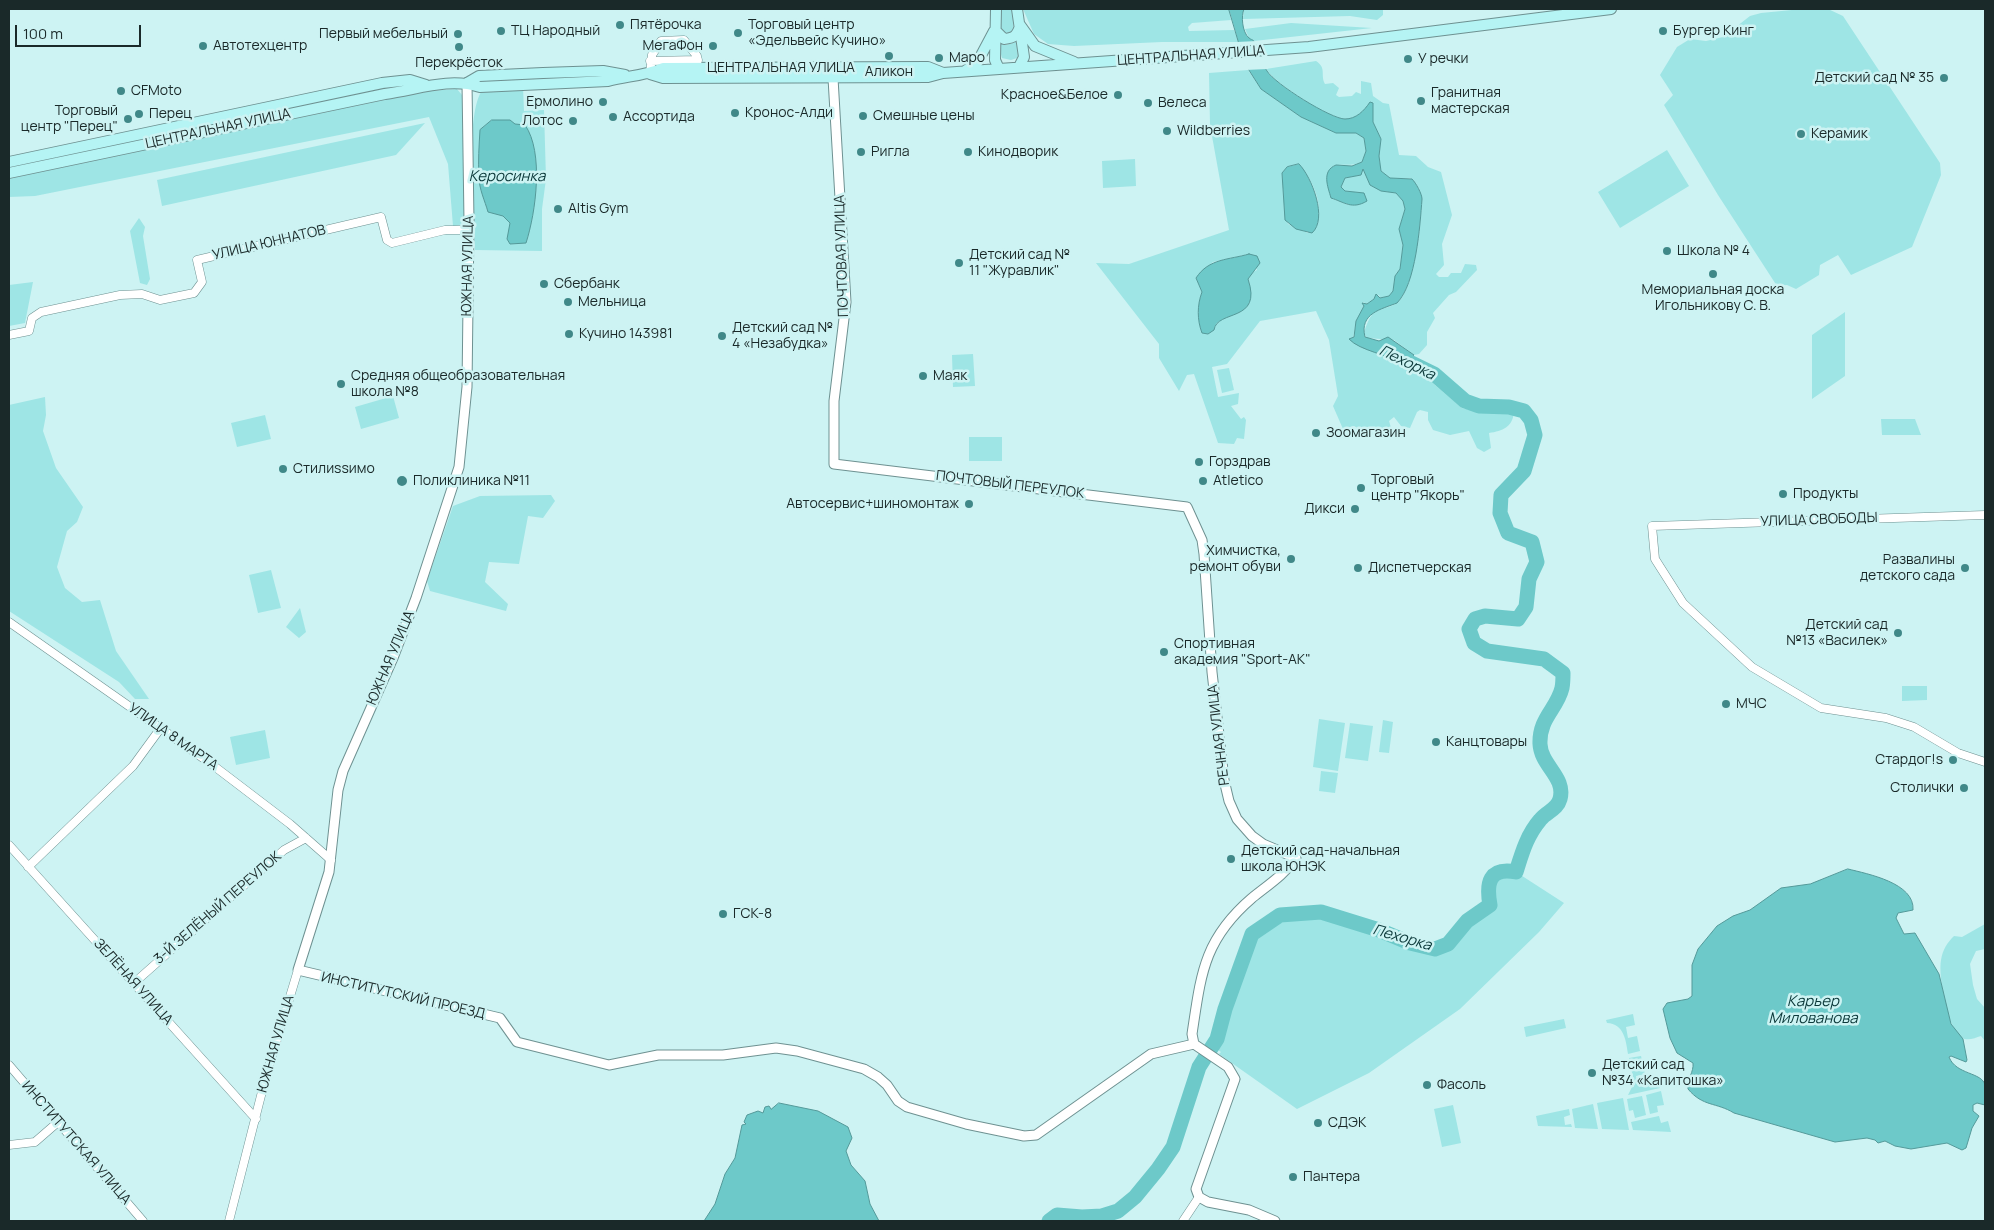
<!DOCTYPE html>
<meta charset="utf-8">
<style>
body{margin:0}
#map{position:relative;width:1994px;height:1230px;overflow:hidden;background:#cdf3f3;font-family:Manrope,sans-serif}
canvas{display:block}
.frame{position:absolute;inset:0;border:10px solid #1a2929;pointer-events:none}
.scale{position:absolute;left:15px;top:25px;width:126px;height:22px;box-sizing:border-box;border:2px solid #1a2929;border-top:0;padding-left:6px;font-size:15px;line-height:18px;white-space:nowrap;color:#1a2929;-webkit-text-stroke:4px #cdf3f3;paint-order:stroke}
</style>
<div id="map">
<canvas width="1994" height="1230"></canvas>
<div class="frame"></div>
<div class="scale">100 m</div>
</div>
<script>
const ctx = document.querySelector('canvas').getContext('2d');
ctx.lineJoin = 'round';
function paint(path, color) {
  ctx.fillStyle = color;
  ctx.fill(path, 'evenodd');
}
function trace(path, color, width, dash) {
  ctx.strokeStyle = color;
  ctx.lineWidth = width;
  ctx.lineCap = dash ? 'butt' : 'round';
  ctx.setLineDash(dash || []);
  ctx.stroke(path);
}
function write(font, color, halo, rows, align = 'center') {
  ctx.font = font + ' Manrope,sans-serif';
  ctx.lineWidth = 5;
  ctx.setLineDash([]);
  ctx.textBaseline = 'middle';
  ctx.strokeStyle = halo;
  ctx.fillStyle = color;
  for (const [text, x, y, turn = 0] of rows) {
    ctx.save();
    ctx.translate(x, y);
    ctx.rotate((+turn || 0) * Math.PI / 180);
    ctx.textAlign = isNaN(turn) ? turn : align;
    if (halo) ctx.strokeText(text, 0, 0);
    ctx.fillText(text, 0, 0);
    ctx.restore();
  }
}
paint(new Path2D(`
 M 999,9 L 1013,9 L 1014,32 L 1007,35 L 1001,28 Z
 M 1023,9 L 1229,9 L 1231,20 L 1192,23 L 1188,27 L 1189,31 L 1234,30 L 1240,42 L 1162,42 L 1074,46 L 1048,44 L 1034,34 Z
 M 1244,9 L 1383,9 L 1383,15 L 1377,20 L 1350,16 L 1243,19 Z
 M 1802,9 L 1828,9 L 1843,16 L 1940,163 L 1941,175 L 1912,247 L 1851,275 L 1838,255 L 1820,265 L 1819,275 L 1796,289 L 1787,285 L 1777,286 L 1718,195 L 1664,105 L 1673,95 L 1660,75 L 1677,47 L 1690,39 L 1706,41 L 1723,37 L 1750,16 L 1761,13 Z
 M 1291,23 L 1372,28 L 1254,41 L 1249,38 L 1245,29 Z
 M 1019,41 L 1020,51 L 1017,58 L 1011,60 L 1002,58 L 998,43 L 1006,45 Z
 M 1316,61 C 1327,68 1320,75 1325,84 L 1333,83 L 1339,88 L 1336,95 L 1339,97 L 1352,96 L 1356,92 L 1361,94 L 1361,81 L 1371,83 L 1373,96 L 1383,103 L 1389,104 L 1399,155 L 1416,156 L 1428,167 L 1441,172 L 1452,215 L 1442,244 L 1444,265 L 1436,274 L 1439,277 L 1448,277 L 1451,273 L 1461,273 L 1465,264 L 1476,265 L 1477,270 L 1456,292 L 1449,295 L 1433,313 L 1435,318 L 1427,332 L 1427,345 L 1419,354 L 1414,355 L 1394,340 L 1367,338 L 1364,333 C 1376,295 1384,317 1401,299 C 1412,287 1424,213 1421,198 C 1420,191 1416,182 1410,178 L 1390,178 L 1381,171 L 1379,156 L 1381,139 L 1373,122 L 1373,103 C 1366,109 1357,118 1347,119 C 1330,120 1275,83 1266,69 Z
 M 1248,70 L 1261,89 L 1301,117 L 1336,133 L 1356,133 L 1364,138 L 1366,151 L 1362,162 C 1351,167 1343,163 1333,166 L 1328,188 L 1331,198 L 1348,205 L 1363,193 L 1345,191 L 1341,187 L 1345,178 L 1361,175 L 1363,168 L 1371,185 L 1381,191 L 1396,193 L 1403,201 L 1405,209 L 1399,229 L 1403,244 L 1400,269 L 1395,276 L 1393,291 L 1389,296 L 1380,298 L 1379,295 L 1367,304 L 1363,302 L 1364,306 L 1356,323 L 1353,338 L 1361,347 L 1396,359 L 1407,368 L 1416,369 L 1462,408 L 1475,411 L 1514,413 C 1512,427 1503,431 1489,433 L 1491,448 L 1484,452 L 1477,448 L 1469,431 L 1450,435 L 1433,430 L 1428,420 L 1428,412 L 1420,410 L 1417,412 L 1410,428 L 1401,426 L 1394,417 L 1389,421 L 1392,431 C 1377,441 1369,434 1354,426 L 1343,429 L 1333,406 L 1338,396 L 1329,340 L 1316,311 L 1260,321 L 1227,364 L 1212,367 L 1218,397 L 1239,393 L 1238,404 L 1231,406 L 1241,419 L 1244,417 L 1246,420 L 1244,439 L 1237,438 L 1234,444 L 1218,443 L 1194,374 L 1187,375 L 1179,391 L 1159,358 L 1159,344 L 1096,263 L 1129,264 L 1229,230 L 1210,125 L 1209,73 ZM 1297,164 C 1310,173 1324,204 1317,220 C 1315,225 1310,229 1308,233 L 1288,224 C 1282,209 1285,190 1282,173 L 1287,167 ZM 1249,254 L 1257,270 L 1251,273 L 1248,279 L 1250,285 L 1208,334 L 1202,333 C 1197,320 1197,305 1202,292 L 1196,278 L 1213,262 Z
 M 523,87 L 524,111 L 544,110 L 546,179 L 542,209 L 542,251 L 475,250 C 474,214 465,120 481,92 Z
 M 457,89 L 462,95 L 465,224 L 453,226 L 448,164 L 429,117 L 35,196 L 9,197 L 9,175 L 412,92 Z
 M 425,123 L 396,155 L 162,206 L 157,180 Z
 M 1667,150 L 1689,186 L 1620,228 L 1598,192 Z
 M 1135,159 L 1136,186 L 1103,188 L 1102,161 Z
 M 139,218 L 145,227 L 143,236 L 150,279 L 147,285 L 140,283 L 130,231 Z
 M 33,282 L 25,323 L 9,326 L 9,285 Z
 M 1845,312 L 1845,376 L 1812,399 L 1812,335 Z
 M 973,354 L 975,386 L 953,387 L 952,355 Z
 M 1229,368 L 1234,390 L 1222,393 L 1217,370 Z
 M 393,396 L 399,418 L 361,429 L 355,407 Z
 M 45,397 L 46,415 L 43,431 L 56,468 L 83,507 L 77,522 L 67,531 L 57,567 L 65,588 L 82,602 L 100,600 L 116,651 L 149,699 L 135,699 L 119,682 L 9,611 L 9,405 Z
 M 265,415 L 271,439 L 237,447 L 231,423 Z
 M 1881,419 L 1915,419 L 1921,435 L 1882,435 Z
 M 969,437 L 1002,437 L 1002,461 L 969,461 Z
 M 551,495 L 555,501 L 543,518 L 528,516 L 519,564 L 489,562 L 485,582 L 508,604 L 506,611 L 430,591 L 427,581 L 453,506 L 480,496 Z
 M 271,570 L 281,608 L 258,613 L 249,575 Z
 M 300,608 L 306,632 L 299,638 L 286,627 Z
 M 1902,686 L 1927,686 L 1927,700 L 1902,701 Z
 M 1319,719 L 1345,723 L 1338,771 L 1313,767 Z
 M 1383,720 L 1393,722 L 1389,753 L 1379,752 Z
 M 1350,723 L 1373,726 L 1368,761 L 1345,758 Z
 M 265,730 L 270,758 L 236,765 L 230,737 Z
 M 1321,771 L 1338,773 L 1335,793 L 1319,791 Z
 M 1506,870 L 1516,872 L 1564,903 L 1539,932 L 1460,1009 L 1369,1073 L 1297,1109 L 1219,1054 L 1221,1052 L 1212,1046 L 1223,1022 L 1225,1009 L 1252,934 L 1280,915 L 1321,912 L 1379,930 L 1410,943 L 1435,949 L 1448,944 L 1467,921 L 1490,905 C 1487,885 1486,879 1506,870 Z
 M 1985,924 L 1985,949 L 1976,951 L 1970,964 L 1973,985 L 1977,999 L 1985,1008 L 1985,1041 L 1981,1036 C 1975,1038 1968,1041 1962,1038 C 1947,1029 1938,976 1941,960 C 1943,949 1947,943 1954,936 L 1962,937 Z
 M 1633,1014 L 1635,1025 L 1626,1027 L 1628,1038 L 1637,1036 L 1640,1051 L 1628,1054 C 1626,1040 1624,1024 1607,1023 L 1606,1020 Z
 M 1564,1019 L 1566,1028 L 1526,1037 L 1524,1027 Z
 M 1641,1056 L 1645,1074 L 1636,1076 L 1637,1082 L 1658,1078 L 1660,1088 L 1628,1095 L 1634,1083 L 1629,1058 Z
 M 1661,1091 L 1664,1105 L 1657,1106 L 1658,1112 L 1650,1114 L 1646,1095 Z
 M 1642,1096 L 1646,1115 L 1635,1118 L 1633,1110 L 1629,1111 L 1627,1099 Z
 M 1623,1098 L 1629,1130 L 1602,1129 L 1597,1103 Z
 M 1593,1104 L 1598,1129 L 1575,1128 L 1572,1109 Z
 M 1453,1105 L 1461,1143 L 1442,1147 L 1434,1109 Z
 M 1569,1109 L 1570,1115 L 1564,1117 L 1565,1125 L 1571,1124 L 1572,1127 L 1538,1126 L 1536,1116 Z
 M 1659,1116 L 1661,1123 L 1668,1121 L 1671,1132 L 1633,1130 L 1631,1122 Z`), '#9ee5e5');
const water = new Path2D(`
 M 1229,9 L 1244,9 C 1241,16 1242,32 1249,38 C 1253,41 1252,38 1255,43 C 1260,51 1261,63 1267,71 C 1275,84 1331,119 1345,119 C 1356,119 1364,111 1370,102 L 1373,103 L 1373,122 L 1381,139 L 1379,156 L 1381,171 L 1390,178 L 1412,179 C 1416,183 1422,194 1422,199 C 1420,226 1416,284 1397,303 C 1382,309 1359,313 1365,337 L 1379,341 L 1388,337 L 1414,355 L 1404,365 C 1388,354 1360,351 1349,339 L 1354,337 L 1356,321 L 1364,306 L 1362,303 L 1367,304 L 1374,299 L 1376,294 L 1380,298 L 1389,296 L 1393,291 L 1395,276 L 1400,269 L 1403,245 L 1399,229 L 1405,209 L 1403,201 L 1396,193 L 1381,191 L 1370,185 L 1363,169 L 1361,175 L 1345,178 L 1341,187 L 1345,191 L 1364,193 L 1367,201 C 1352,210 1344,202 1331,198 C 1328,187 1321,171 1336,165 L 1352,166 L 1362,162 L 1366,151 L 1364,138 L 1356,133 L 1336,133 L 1301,117 L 1261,89 L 1245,64 Z
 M 492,120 L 510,120 L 515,124 L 525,125 C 544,152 536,212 526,243 L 510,244 L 507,239 L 510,223 L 503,216 L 488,212 C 485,201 479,189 479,177 C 478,160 479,147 480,130 Z
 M 1299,164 C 1312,177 1328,219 1312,233 L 1296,229 L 1285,220 L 1282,173 L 1287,167 Z
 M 1249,254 L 1257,256 L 1260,263 L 1248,279 C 1263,323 1217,309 1214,330 L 1208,334 L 1202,333 C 1197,320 1197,305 1202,292 L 1196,278 C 1209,258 1229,260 1249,254 Z
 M 1848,869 C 1868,874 1915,883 1913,910 L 1898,913 L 1896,918 L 1904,934 L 1915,933 L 1939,974 L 1951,1024 L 1963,1039 L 1967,1060 L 1966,1062 L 1951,1056 L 1949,1057 C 1956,1075 1982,1072 1985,1085 C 1987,1091 1984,1098 1985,1105 L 1977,1103 L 1973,1105 L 1973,1111 L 1979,1116 L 1972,1128 L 1966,1148 L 1962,1150 L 1947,1143 L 1911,1149 L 1895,1146 L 1885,1141 L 1878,1143 L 1875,1140 L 1867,1138 L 1835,1142 L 1734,1113 C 1716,1102 1703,1107 1688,1089 C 1687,1079 1694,1072 1693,1063 L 1677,1053 L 1670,1038 L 1663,1009 L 1667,1003 L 1688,999 L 1692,996 L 1692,965 L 1698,949 L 1717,926 L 1733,916 L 1750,910 L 1781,888 L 1810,884 Z
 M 779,1103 L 818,1111 L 848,1127 L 852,1138 L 846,1151 L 851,1165 L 865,1181 L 870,1204 L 879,1221 L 704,1221 L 715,1204 L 725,1174 L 735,1158 L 742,1125 L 746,1124 L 744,1122 L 747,1115 L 758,1111 L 763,1113 L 765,1107 L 769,1106 L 771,1109 Z`);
paint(water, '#6dc9c9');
trace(water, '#549999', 1);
paint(new Path2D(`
 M 1257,41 L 1268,69 L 1245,70 L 1237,42 Z`), '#cdf3f3');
trace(new Path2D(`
 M 1049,1221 L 1057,1215 L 1082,1217 L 1102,1216 L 1118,1211 L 1135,1197 L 1158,1169 L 1173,1147 L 1199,1067 L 1217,1039 L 1225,1009 L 1252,934 L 1280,915 L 1321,912 L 1379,930 L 1410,943 L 1435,949 L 1448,944 L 1467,921 L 1490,905 C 1486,883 1489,867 1516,872 C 1522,853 1527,835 1540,820 C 1547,811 1557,810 1560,799 C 1566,777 1541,766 1540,744 C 1539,718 1557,709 1562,688 C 1563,683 1563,677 1563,673 L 1544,659 L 1487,651 L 1474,643 L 1469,629 L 1475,619 L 1485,616 L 1518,619 L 1526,607 L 1529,579 L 1537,562 L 1532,542 L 1508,533 L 1500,513 L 1501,495 L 1524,471 L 1535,435 L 1531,420 L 1524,411 L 1509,407 L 1479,406 L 1465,401 L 1434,374 L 1391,353`), '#6dc9c9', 15);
const minor = new Path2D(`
 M 650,61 L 698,60
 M 650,74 L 652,55 L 661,41 L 684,40 L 697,56 L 697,68
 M 9,335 L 29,331 L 32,318 L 41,312 L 120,295 L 142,294 L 160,300 L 194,293 L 202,282 L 197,260 L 381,217 L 387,240 L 392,243 L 445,230 L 469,230
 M 1985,515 L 1652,526 L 1655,559 L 1683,603 L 1752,667 L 1821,708 L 1886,718 L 1914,727 L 1958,753 L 1985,762
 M 9,622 L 210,763 L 290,824 L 331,860
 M 9,845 L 256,1119
 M 28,867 L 133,766 L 160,729
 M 134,983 L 284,850 L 306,838
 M 9,1065 L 143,1221
 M 9,1145 L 35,1142 L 58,1122
 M 229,1221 L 266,1076 L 298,970
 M 1183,1221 L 1199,1197`);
const tertiary = new Path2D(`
 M 833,78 L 846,302 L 834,401 L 834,464 L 1187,507 L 1202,540 L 1204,554 L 1212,672 L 1224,780 L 1229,801 L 1237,819 L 1252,836 L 1263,844 L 1296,858 C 1284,875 1268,885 1252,898 C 1203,940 1201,975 1192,1034 L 1194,1044 L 1228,1067 L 1235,1079 L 1196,1189 L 1199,1197 L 1208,1202 L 1249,1210 L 1275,1221
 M 467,83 L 469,222 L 467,387 L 459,467 L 416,598 L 393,658 L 343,771 L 338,790 L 329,872 L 298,970 L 500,1018 L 517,1042 L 609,1065 L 658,1055 L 723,1055 L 776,1048 L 797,1051 L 864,1069 L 878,1077 L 887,1085 L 898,1101 L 907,1107 L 966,1124 L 1024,1136 L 1036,1135 L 1151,1054 L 1194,1044`);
const secondary = new Path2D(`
 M 996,9 L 995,60 L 999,69
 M 1017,9 L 1024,57 L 1019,67
 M 1020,25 L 1035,46 L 1074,62
 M 995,30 L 1004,39 C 1014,38 1017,36 1020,26
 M 965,71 L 977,63 L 994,31
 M 650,74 L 663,78 L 928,77 L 943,73 L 1309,47 L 1611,9
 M 467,83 L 479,76 L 543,73 L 603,71 L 625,75
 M 9,162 L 382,83 L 410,80 L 426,85
 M 9,173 L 385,94 C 417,90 448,77 480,87 L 608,81 C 626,76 645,76 663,68 L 928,67 L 943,73`);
trace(minor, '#6e9191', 9);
trace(tertiary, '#6e9191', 11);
trace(secondary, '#6e9191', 12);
trace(minor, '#fff', 8);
trace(tertiary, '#fff', 9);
trace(secondary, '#b5f4f4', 10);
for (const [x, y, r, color] of [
 [620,25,5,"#408888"],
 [501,31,5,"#408888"],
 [1663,31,5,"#408888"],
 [738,33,5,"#408888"],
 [458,34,5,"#408888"],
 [203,46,5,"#408888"],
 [713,46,5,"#408888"],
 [459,47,5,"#408888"],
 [889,56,5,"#408888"],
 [939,58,5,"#408888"],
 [1408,59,5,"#408888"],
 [1944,78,5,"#408888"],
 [121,91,5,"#408888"],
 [1118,95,5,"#408888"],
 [1421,101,5,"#408888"],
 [603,102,5,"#408888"],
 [1148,103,5,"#408888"],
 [735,113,5,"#408888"],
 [139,114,5,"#408888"],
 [863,116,5,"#408888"],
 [613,117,5,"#408888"],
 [128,119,5,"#408888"],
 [573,121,5,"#408888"],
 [1167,131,5,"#408888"],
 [1801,134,5,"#408888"],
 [861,152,5,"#408888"],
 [968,152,5,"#408888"],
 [558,209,5,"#408888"],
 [1667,251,5,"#408888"],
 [959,263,5,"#408888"],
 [1713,274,5,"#408888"],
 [544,284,5,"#408888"],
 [568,302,5,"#408888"],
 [569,334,5,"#408888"],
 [722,336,5,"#408888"],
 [923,376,5,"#408888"],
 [341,384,5,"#408888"],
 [1316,433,5,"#408888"],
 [1199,462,5,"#408888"],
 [283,469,5,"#408888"],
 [402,481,6,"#408888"],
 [1203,481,5,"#408888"],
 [1361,488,5,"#408888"],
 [1783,494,5,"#408888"],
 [969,504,5,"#408888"],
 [1355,509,5,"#408888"],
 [1291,559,5,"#408888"],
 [1358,568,5,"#408888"],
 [1965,568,5,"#408888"],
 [1898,633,5,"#408888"],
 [1164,652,5,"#408888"],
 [1726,704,5,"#408888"],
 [1436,742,5,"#408888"],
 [1953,760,5,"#408888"],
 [1964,788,5,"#408888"],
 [1231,859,5,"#408888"],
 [723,914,5,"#408888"],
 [1592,1073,5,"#408888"],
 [1427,1085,5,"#408888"],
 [1318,1123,5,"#408888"],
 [1293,1177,5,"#408888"]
]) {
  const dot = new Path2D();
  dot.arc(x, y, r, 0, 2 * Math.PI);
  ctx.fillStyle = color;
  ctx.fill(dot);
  trace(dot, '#cdf3f3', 2);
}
write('14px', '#1a2929', '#cdf3f3', [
 ["Пятёрочка",630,25],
 ["Торговый центр",748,25],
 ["«Эдельвейс Кучино»",748,41],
 ["ТЦ Народный",511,31],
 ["Бургер Кинг",1673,31],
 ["Первый мебельный",448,34,"right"],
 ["Автотехцентр",213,46],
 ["МегаФон",703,46,"right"],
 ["Маро",949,58],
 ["У речки",1418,59],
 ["Перекрёсток",459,63,"center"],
 ["Аликон",889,72,"center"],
 ["Детский сад № 35",1934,78,"right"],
 ["CFMoto",131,91],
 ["Гранитная",1431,93],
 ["мастерская",1431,109],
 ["Красное&Белое",1108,95,"right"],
 ["Ермолино",593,102,"right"],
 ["Велеса",1158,103],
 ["Торговый",118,111,"right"],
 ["центр \"Перец\"",118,127,"right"],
 ["Кронос-Алди",745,113],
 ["Перец",149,114],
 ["Смешные цены",873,116],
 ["Ассортида",623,117],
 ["Лотос",563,121,"right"],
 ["Wildberries",1177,131],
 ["Керамик",1811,134],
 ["Ригла",871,152],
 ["Кинодворик",978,152],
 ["Altis Gym",568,209],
 ["Школа № 4",1677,251],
 ["Детский сад №",969,255],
 ["11 \"Журавлик\"",969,271],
 ["Сбербанк",554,284],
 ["Мемориальная доска",1713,290,"center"],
 ["Игольникову С. В.",1713,306,"center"],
 ["Мельница",578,302],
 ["Детский сад №",732,328],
 ["4 «Незабудка»",732,344],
 ["Кучино 143981",579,334],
 ["Средняя общеобразовательная",351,376],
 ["школа №8",351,392],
 ["Маяк",933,376],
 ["Зоомагазин",1326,433],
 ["Горздрав",1209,462],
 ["Стилиssимо",293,469],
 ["Торговый",1371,480],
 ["центр \"Якорь\"",1371,496],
 ["Поликлиника №11",413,481],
 ["Atletico",1213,481],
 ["Продукты",1793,494],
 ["Автосервис+шиномонтаж",959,504,"right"],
 ["Дикси",1345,509,"right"],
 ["Химчистка,",1281,551,"right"],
 ["ремонт обуви",1281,567,"right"],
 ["Развалины",1955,560,"right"],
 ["детского сада",1955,576,"right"],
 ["Диспетчерская",1368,568],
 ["Детский сад",1888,625,"right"],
 ["№13 «Василек»",1888,641,"right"],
 ["Спортивная",1174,644],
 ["академия \"Sport-AK\"",1174,660],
 ["МЧС",1736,704],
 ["Канцтовары",1446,742],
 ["Стардог!s",1943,760,"right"],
 ["Столички",1954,788,"right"],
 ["Детский сад-начальная",1241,851],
 ["школа ЮНЭК",1241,867],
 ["ГСК-8",733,914],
 ["Детский сад",1602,1065],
 ["№34 «Капитошка»",1602,1081],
 ["Фасоль",1437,1085],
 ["СДЭК",1328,1123],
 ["Пантера",1303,1177]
], 'left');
write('14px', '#1a2929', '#cdf3f3', [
 ["ЦЕНТРАЛЬНАЯ УЛИЦА",1191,56,-4],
 ["ЦЕНТРАЛЬНАЯ УЛИЦА",781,68],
 ["ЦЕНТРАЛЬНАЯ УЛИЦА",218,129,-12],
 ["УЛИЦА ЮННАТОВ",269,243,-13],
 ["ПОЧТОВАЯ УЛИЦА",842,256,-92],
 ["ЮЖНАЯ УЛИЦА",468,266,-89],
 ["ПОЧТОВЫЙ ПЕРЕУЛОК",1010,485,7],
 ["УЛИЦА СВОБОДЫ",1819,520,-2],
 ["ЮЖНАЯ УЛИЦА",391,658,-67],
 ["РЕЧНАЯ УЛИЦА",1219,735,-97],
 ["УЛИЦА 8 МАРТА",173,737,35],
 ["3-Й ЗЕЛЁНЫЙ ПЕРЕУЛОК",218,908,-41],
 ["ЗЕЛЁНАЯ УЛИЦА",133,982,48],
 ["ИНСТИТУТСКИЙ ПРОЕЗД",403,996,13],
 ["ЮЖНАЯ УЛИЦА",276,1044,-74],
 ["ИНСТИТУТСКАЯ УЛИЦА",76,1143,49]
]);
write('italic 15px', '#0c393a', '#cdf3f3', [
 ["Керосинка",507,177],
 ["Пехорка",1407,363,26],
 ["Пехорка",1402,938,16],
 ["Карьер",1813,1002],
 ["Милованова",1813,1019]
]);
</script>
